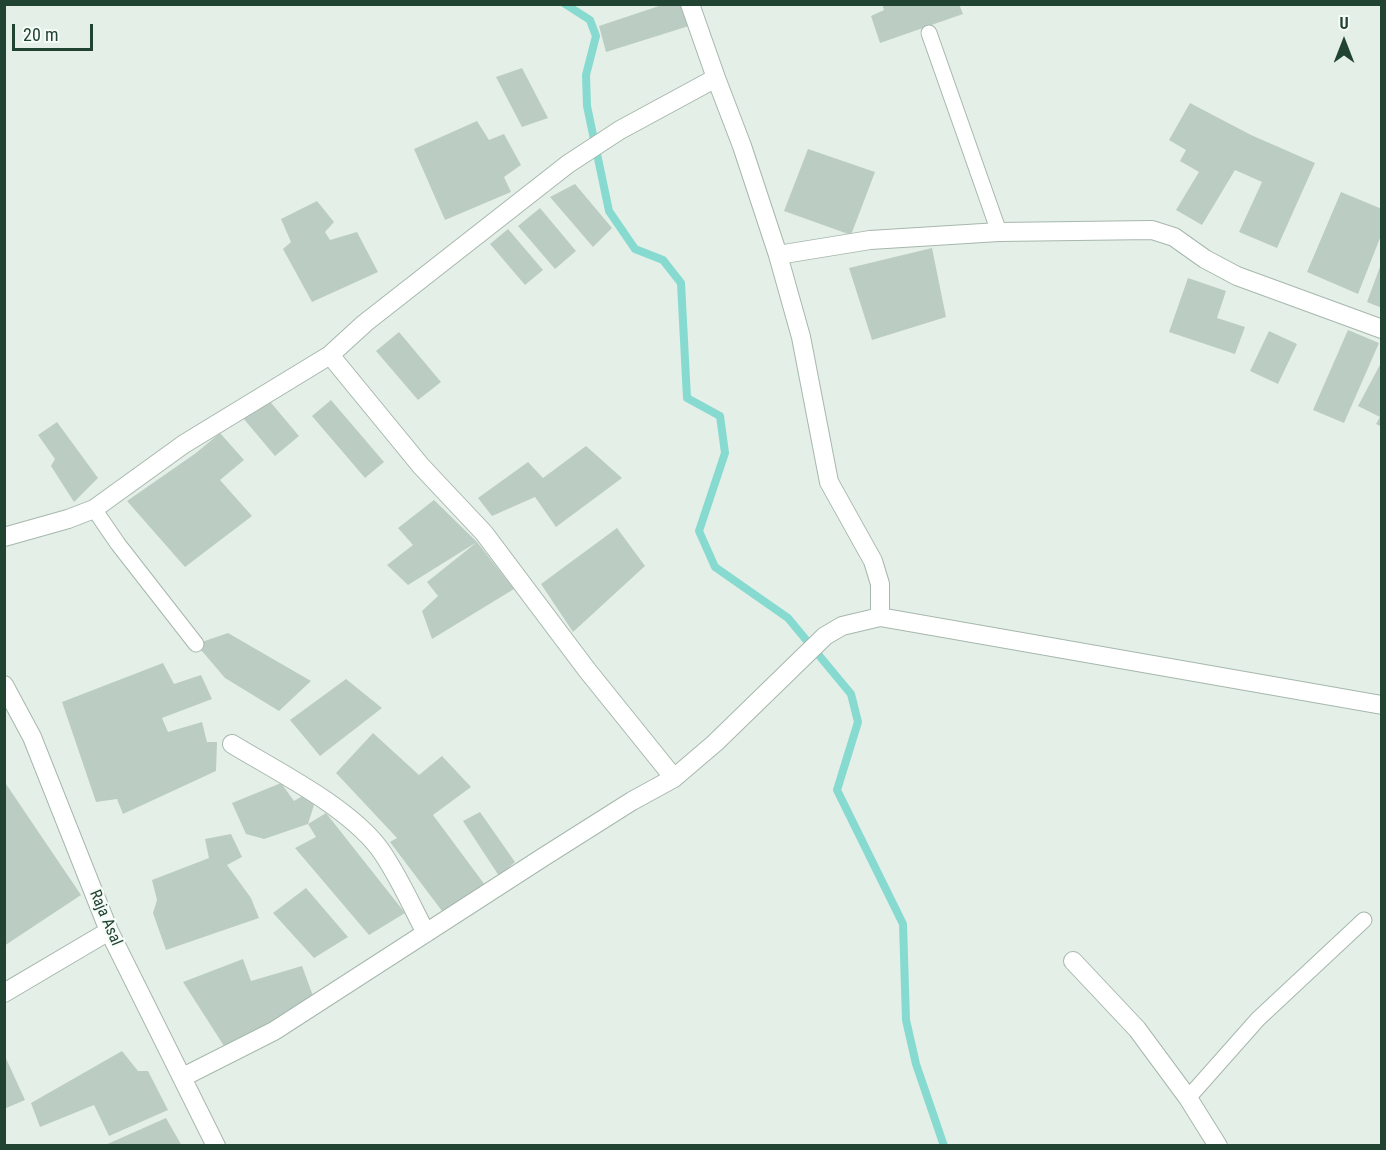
<!DOCTYPE html>
<style>
body{margin:0}
#map{position:relative;width:1386px;height:1150px;overflow:hidden;background:#e4efe7;font-family:"Roboto Condensed",sans-serif}
canvas{display:block}
.frame{position:absolute;inset:0;border:6px solid #214331;pointer-events:none}
.north{position:absolute;left:1314px;top:12px;width:60px;height:60px;-webkit-text-stroke:4px #f5fbf6;paint-order:stroke;rotate:0deg;font-size:16px;font-weight:700;line-height:24px;text-align:center;color:#214331}
.north::after{content:'';display:block;margin:auto;width:21px;height:27px;background:#214331;clip-path:polygon(50% 0,100% 100%,50% 72%,0 100%)}
.scale{position:absolute;left:12px;top:24px;width:81px;height:27px;box-sizing:border-box;border:3px solid #214331;border-top:0;padding-left:8px;font-size:18px;line-height:21px;white-space:nowrap;color:#214331;-webkit-text-stroke:4px #f5fbf6;paint-order:stroke}
</style>
<div id="map">
<canvas width="1386" height="1150"></canvas>
<div class="frame"></div>
<div class="north">U</div>
<div class="scale">20 m</div>
</div>
<script>
const ctx = document.querySelector('canvas').getContext('2d');
ctx.lineJoin = 'round';
function trace(path, color, width, dash) {
  ctx.strokeStyle = color;
  ctx.lineWidth = width;
  ctx.lineCap = dash ? 'butt' : 'round';
  ctx.setLineDash(dash || []);
  ctx.stroke(path);
}
function paint(path, color) {
  ctx.fillStyle = color;
  ctx.fill(path, 'evenodd');
}
function write(font, color, halo, rows, align = 'center') {
  ctx.font = font + ' "Roboto Condensed",sans-serif';
  ctx.lineWidth = 4.5;
  ctx.setLineDash([]);
  ctx.textBaseline = 'middle';
  ctx.strokeStyle = halo;
  ctx.fillStyle = color;
  for (const [text, x, y, turn = 0] of rows) {
    ctx.save();
    ctx.translate(x, y);
    ctx.rotate((+turn || 0) * Math.PI / 180);
    ctx.textAlign = isNaN(turn) ? turn : align;
    if (halo) ctx.strokeText(text, 0, 0);
    ctx.fillText(text, 0, 0);
    ctx.restore();
  }
}
trace(new Path2D(`
 M 565,4 L 590,20 L 596,36 L 586,75 L 587,106 L 609,211 L 635,249 L 663,260 L 681,283 L 687,398 L 720,416 L 725,453 L 699,531 L 715,567 L 788,618 L 851,694 L 858,722 L 837,790 L 903,924 L 906,1020 L 916,1064 L 944,1146`), '#86dad0', 8);
paint(new Path2D(`
 M 665,4 L 683,4 L 689,26 L 606,52 L 599,26 Z
 M 882,4 L 959,4 L 963,14 L 880,43 L 871,16 L 884,10 Z
 M 522,68 L 548,118 L 522,127 L 496,77 Z
 M 1190,103 L 1251,135 L 1315,163 L 1277,248 L 1239,232 L 1262,182 L 1235,170 L 1202,225 L 1176,210 L 1199,172 L 1180,161 L 1186,150 L 1169,140 Z
 M 477,121 L 489,140 L 504,134 L 521,165 L 504,177 L 511,192 L 445,220 L 414,149 Z
 M 808,149 L 875,172 L 851,235 L 784,211 Z
 M 575,184 L 612,228 L 593,247 L 550,197 Z
 M 1341,192 L 1382,209 L 1382,233 L 1358,294 L 1307,272 Z
 M 317,201 L 334,222 L 325,232 L 330,240 L 357,232 L 378,272 L 312,302 L 283,249 L 291,242 L 281,219 Z
 M 540,208 L 576,251 L 555,269 L 518,226 Z
 M 508,229 L 543,270 L 525,285 L 490,244 Z
 M 932,248 L 946,317 L 872,340 L 849,268 Z
 M 1381,264 L 1382,264 L 1382,308 L 1367,302 Z
 M 1188,278 L 1226,291 L 1217,318 L 1245,327 L 1235,354 L 1169,332 Z
 M 1348,330 L 1379,343 L 1344,423 L 1313,410 Z
 M 1269,331 L 1297,344 L 1278,384 L 1250,371 Z
 M 399,332 L 441,382 L 418,400 L 376,351 Z
 M 1382,361 L 1382,427 L 1376,424 L 1380,417 L 1358,406 Z
 M 267,398 L 299,436 L 275,456 L 243,418 Z
 M 331,400 L 384,462 L 365,478 L 312,416 Z
 M 57,422 L 98,478 L 74,502 L 51,466 L 55,459 L 38,435 Z
 M 220,433 L 244,460 L 220,480 L 252,516 L 185,567 L 127,501 L 196,453 Z
 M 586,446 L 622,478 L 556,527 L 535,497 L 492,516 L 478,498 L 528,462 L 543,478 Z
 M 434,500 L 477,542 L 514,589 L 432,639 L 422,611 L 438,596 L 427,582 L 477,542 L 408,585 L 387,565 L 413,545 L 398,528 Z
 M 617,528 L 645,566 L 573,632 L 541,584 Z
 M 228,633 L 311,681 L 279,711 L 225,678 L 196,644 Z
 M 163,663 L 174,684 L 201,675 L 212,699 L 162,718 L 168,732 L 202,722 L 207,742 L 217,742 L 216,771 L 123,814 L 117,799 L 96,802 L 62,702 Z
 M 346,679 L 382,708 L 320,756 L 290,720 Z
 M 373,733 L 419,775 L 442,756 L 471,787 L 433,815 L 485,885 L 442,911 L 390,842 L 397,838 L 336,773 Z
 M 4,781 L 81,895 L 4,946 Z
 M 281,783 L 294,801 L 309,792 L 314,805 L 308,824 L 264,839 L 246,834 L 232,803 Z
 M 480,812 L 515,862 L 499,876 L 463,821 Z
 M 326,813 L 405,913 L 369,935 L 295,848 L 316,837 L 308,824 Z
 M 231,834 L 242,857 L 227,865 L 251,898 L 259,918 L 166,950 L 153,913 L 157,900 L 152,880 L 209,858 L 205,839 Z
 M 306,888 L 348,937 L 314,958 L 273,913 Z
 M 243,959 L 251,981 L 302,966 L 316,1004 L 224,1046 L 183,982 Z
 M 122,1051 L 138,1071 L 148,1071 L 168,1110 L 109,1136 L 94,1105 L 40,1127 L 31,1103 Z
 M 4,1054 L 25,1100 L 4,1109 Z
 M 166,1118 L 182,1146 L 103,1146 Z`), '#bbcdc2');
const service = new Path2D(`
 M 929,33 L 999,232
 M 94,509 L 118,544 L 196,644
 M 1188,1098 L 1258,1019 L 1364,920`);
const minor = new Path2D(`
 M 690,4 L 716,78
 M 778,255 L 870,240 L 999,232 L 1152,230 L 1174,237 L 1205,259 L 1237,276 L 1382,329
 M 330,355 L 421,466 L 484,533 L 587,670 L 674,778
 M 4,537 L 68,519 L 94,509 L 184,444 L 330,355 L 365,323 L 568,164 L 620,130 L 716,78 L 742,146 L 778,255 L 801,337 L 829,482 L 873,561 L 880,584 L 880,617 L 842,626 L 825,636 L 715,743 L 674,778 L 632,801 L 545,856 L 274,1031 L 183,1077
 M 880,617 L 1382,705
 M 4,685 L 32,737 L 109,931 L 216,1146
 M 232,744 C 278,772 347,806 379,848 C 398,874 411,905 426,933
 M 1073,961 L 1137,1029 L 1188,1098 L 1218,1146
 M 4,993 L 109,931`);
trace(service, '#a6b8ad', 17);
trace(minor, '#a6b8ad', 20);
trace(service, '#fff', 15);
trace(minor, '#fff', 18);
write('16px', '#214331', '#f5fbf6', [
 ["Raja Asal",105,918,67]
]);
</script>
